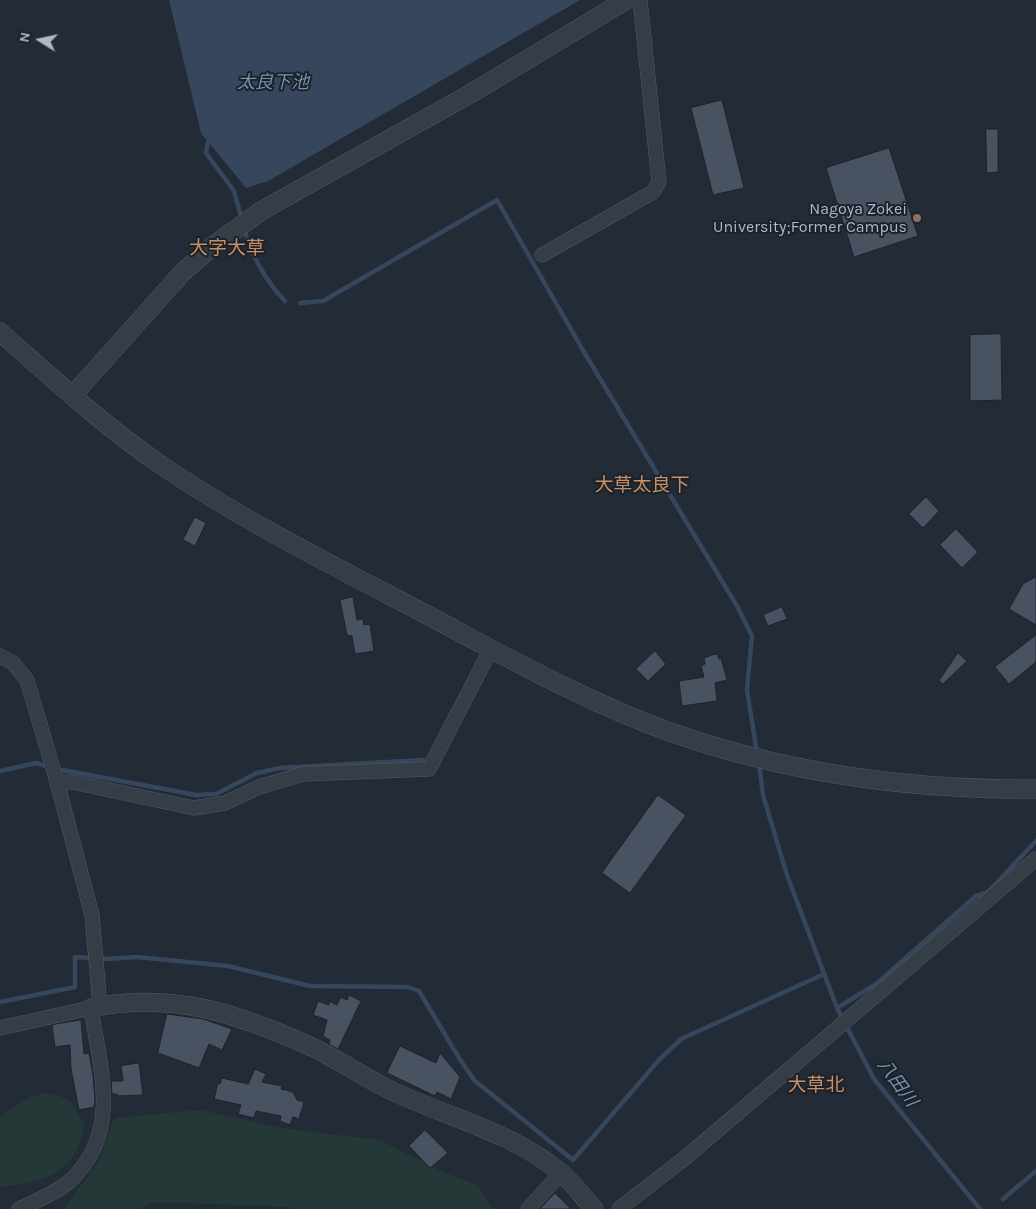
<!DOCTYPE html>
<meta charset="utf-8">
<style>
body{margin:0}
#map{position:relative;width:1036px;height:1209px;overflow:hidden;background:#222b36;font-family:Karla,sans-serif}
canvas{display:block}
.north{position:absolute;left:15px;top:15px;width:50px;height:50px;-webkit-text-stroke:4px #1a222c;paint-order:stroke;rotate:280deg;font-size:14px;font-weight:700;line-height:20px;text-align:center;color:#afb8c4}
.north::after{content:'';display:block;margin:auto;width:18px;height:22px;background:#afb8c4;clip-path:polygon(50% 0,100% 100%,50% 72%,0 100%)}
</style>
<div id="map">
<canvas width="1036" height="1209"></canvas>
<div class="north">N</div>
</div>
<script>
const ctx = document.querySelector('canvas').getContext('2d');
ctx.lineJoin = 'round';
function paint(path, color) {
  ctx.fillStyle = color;
  ctx.fill(path, 'evenodd');
}
function trace(path, color, width, dash) {
  ctx.strokeStyle = color;
  ctx.lineWidth = width;
  ctx.lineCap = dash ? 'butt' : 'round';
  ctx.setLineDash(dash || []);
  ctx.stroke(path);
}
function write(font, color, halo, rows, align = 'center') {
  ctx.font = font + ' Karla,"Noto Sans JP",sans-serif';
  ctx.lineWidth = 4;
  ctx.setLineDash([]);
  ctx.textBaseline = 'middle';
  ctx.strokeStyle = halo;
  ctx.fillStyle = color;
  for (const [text, x, y, turn = 0] of rows) {
    ctx.save();
    ctx.translate(x, y);
    ctx.rotate((+turn || 0) * Math.PI / 180);
    ctx.textAlign = isNaN(turn) ? turn : align;
    if (halo) ctx.strokeText(text, 0, 0);
    ctx.fillText(text, 0, 0);
    ctx.restore();
  }
}
paint(new Path2D(`
 M 48,1093 L 68,1099 L 85,1124 C 77,1157 66,1174 31,1182 C 21,1185 9,1184 0,1188 L 0,1116 L 30,1097 Z
 M 200,1110 L 281,1128 L 380,1140 L 441,1171 L 479,1186 L 492,1209 L 294,1209 L 289,1207 L 155,1202 L 138,1209 L 64,1209 L 100,1159 L 114,1118 Z`), '#243838');
paint(new Path2D(`
 M 169,0 L 580,0 L 268,181 L 246,188 L 201,133 Z`), '#36475d');
trace(new Path2D(`
 M 208,142 L 206,153 L 234,191 L 242,220
 M 244,228 C 250,253 267,283 285,301
 M 300,303 L 323,301 L 497,200 L 584,352 L 737,606 L 752,636 L 747,690 L 757,753
 M 759,763 L 763,795 L 787,875 L 837,1008 L 874,1079 L 980,1209
 M 57,769 L 196,795 L 216,794 L 257,773 L 280,768 L 423,760
 M 0,771 L 36,763 L 50,767
 M 0,1002 L 75,987 L 75,957 L 106,959 L 137,957 L 228,966 L 310,986 L 408,987 L 419,991 L 459,1058 L 474,1080 L 573,1160 L 659,1060 L 681,1039 L 824,974
 M 837,1008 L 876,984 L 976,896 L 988,892 L 1036,841
 M 1003,1199 L 1036,1171`), '#36475d', 4.5);
const building = new Path2D(`
 M 722,100 L 744,188 L 713,195 L 691,108 Z
 M 986,129 L 998,129 L 998,172 L 987,173 Z
 M 889,148 L 918,236 L 854,257 L 826,168 Z
 M 1001,334 L 1002,400 L 970,401 L 970,335 Z
 M 926,497 L 939,511 L 923,528 L 909,514 Z
 M 195,517 L 206,523 L 195,546 L 183,540 Z
 M 956,529 L 978,552 L 962,568 L 940,545 Z
 M 1036,577 L 1036,625 L 1009,609 L 1023,584 Z
 M 353,597 L 357,620 L 363,619 L 364,625 L 370,624 L 374,651 L 355,654 L 352,636 L 347,635 L 340,600 Z
 M 782,607 L 787,619 L 768,626 L 763,615 Z
 M 1036,635 L 1036,662 L 1009,684 L 995,667 Z
 M 655,651 L 666,664 L 648,681 L 636,669 Z
 M 958,653 L 967,661 L 943,684 L 939,681 Z
 M 717,654 L 719,659 L 721,658 L 727,680 L 715,683 L 717,701 L 682,706 L 679,681 L 704,677 L 701,666 L 705,664 L 704,658 Z
 M 658,795 L 686,815 L 630,893 L 602,873 Z
 M 349,995 L 361,1001 L 338,1049 L 329,1044 L 330,1040 L 323,1036 L 327,1020 L 313,1015 L 318,1001 L 329,1005 L 329,1001 L 337,1005 L 341,997 L 347,1000 Z
 M 167,1014 L 203,1019 L 232,1029 L 222,1050 L 209,1044 L 199,1068 L 158,1053 Z
 M 81,1020 L 84,1054 L 89,1053 L 93,1075 L 95,1099 L 94,1107 L 79,1110 L 71,1069 L 70,1045 L 55,1047 L 52,1025 Z
 M 400,1046 L 436,1063 L 440,1053 L 460,1077 L 451,1099 L 437,1092 L 435,1096 L 387,1073 Z
 M 139,1063 L 143,1095 L 118,1096 L 117,1094 L 112,1094 L 111,1081 L 123,1081 L 121,1066 Z
 M 255,1069 L 266,1074 L 262,1082 L 282,1086 L 281,1089 L 293,1092 L 297,1100 L 304,1102 L 299,1119 L 293,1117 L 290,1125 L 280,1121 L 281,1116 L 256,1111 L 254,1118 L 238,1114 L 241,1105 L 214,1099 L 218,1083 L 220,1084 L 222,1078 L 248,1084 Z
 M 425,1130 L 448,1153 L 430,1168 L 409,1146 Z
 M 555,1193 L 571,1209 L 540,1209 Z`);
paint(building, '#485260');
trace(building, '#1c242e', 1);
const minor = new Path2D(`
 M 542,255 L 653,192 L 659,182 L 640,0
 M 0,656 L 13,663 L 27,680 L 57,782 L 92,915 L 100,1006
 M 57,782 L 72,782 L 194,808 L 225,803 L 259,787 L 303,774 L 429,769 L 491,649
 M 0,1028 L 91,1008 C 100,1068 122,1133 70,1181 C 56,1193 36,1201 19,1209
 M 528,1209 L 561,1173
 M 619,1209 L 685,1158 L 1036,859`);
const tertiary = new Path2D(`
 M 0,332 C 52,378 104,426 161,465 C 242,520 328,563 414,608 C 498,652 581,700 670,732 C 786,773 913,790 1036,789
 M 72,396 L 183,272 L 213,246 L 261,211 L 470,94 L 626,0
 M 91,1008 C 172,991 240,1014 314,1048 C 341,1061 366,1079 394,1092 C 450,1118 512,1132 561,1173 C 573,1183 583,1197 594,1209`);
trace(minor, '#525b65', 15);
trace(tertiary, '#525b65', 19);
trace(minor, '#353d47', 14);
trace(tertiary, '#353d47', 18);
for (const [x, y, r, color] of [
 [917,218,5,"#8d6e63"]
]) {
  const dot = new Path2D();
  dot.arc(x, y, r, 0, 2 * Math.PI);
  ctx.fillStyle = color;
  ctx.fill(dot);
  trace(dot, '#1a222c', 2);
}
write('16px', '#afb8c4', '#1a222c', [
 ["Nagoya Zokei",907,209],
 ["University;Former Campus",907,227]
], 'right');
write('italic 18px', '#798faa', '#1a222c', [
 ["太良下池",273,83],
 ["八田川",897,1083,54]
]);
write('19px', '#cc8d61', '#1a222c', [
 ["大字大草",227,249],
 ["大草太良下",642,486],
 ["大草北",816,1086]
]);
</script>
